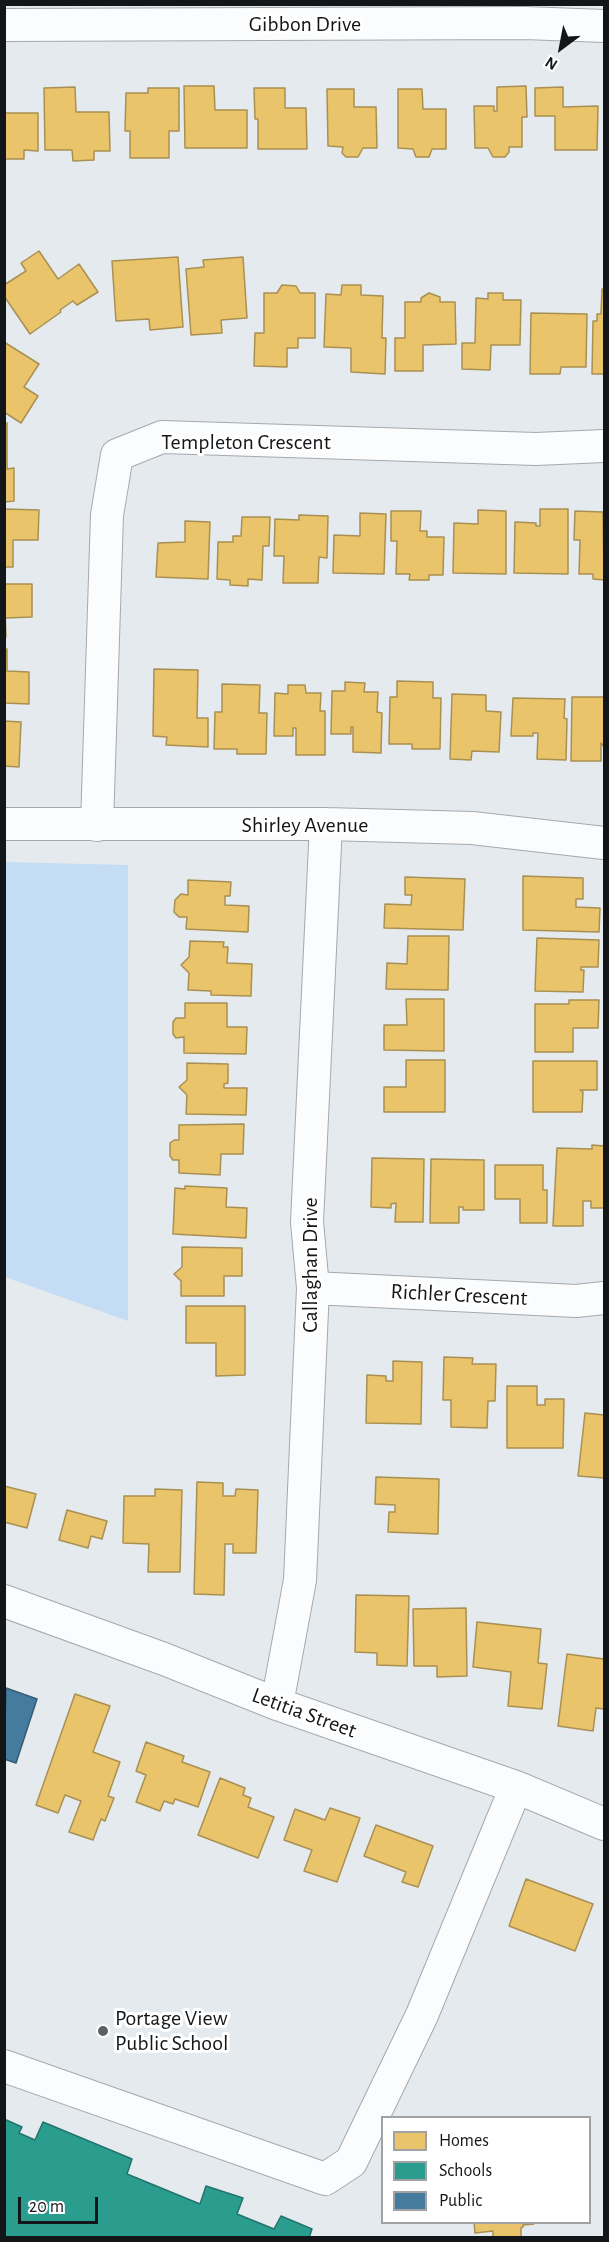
<!DOCTYPE html>
<style>
body{margin:0}
#map{position:relative;width:609px;height:2242px;overflow:hidden;background:#e5eaef;font-family:"Alegreya Sans",sans-serif}
canvas{display:block}
.frame{position:absolute;inset:0;border:6px solid #131619;pointer-events:none}
.legend{position:absolute;left:381px;top:2116px;width:210px;height:108px;box-sizing:border-box;background:#fff;border:2px solid #a1a2a3;margin:0;padding:8px 10px;list-style:none;font-size:18px;color:#131619}
.legend li{display:flex;align-items:center;gap:12px;height:30px}
.legend b{width:30px;border:2px solid #a1a2a3}
.north{position:absolute;left:531px;top:18px;width:60px;height:60px;-webkit-text-stroke:4px #fff;paint-order:stroke;rotate:212deg;font-size:16px;font-weight:700;line-height:24px;text-align:center;color:#131619}
.north::after{content:'';display:block;margin:auto;width:21px;height:27px;background:#131619;clip-path:polygon(50% 0,100% 100%,50% 72%,0 100%)}
.scale{position:absolute;left:18px;top:2197px;width:80px;height:27px;box-sizing:border-box;border:3px solid #131619;border-top:0;padding-left:8px;font-size:18px;line-height:21px;white-space:nowrap;color:#131619;-webkit-text-stroke:4px #fff;paint-order:stroke}
</style>
<div id="map">
<canvas width="609" height="2242"></canvas>
<div class="frame"></div>
<ul class="legend">
<li><b style="height:16px;background:#e9c46a"></b>Homes</li>
<li><b style="height:16px;background:#2a9d8f"></b>Schools</li>
<li><b style="height:16px;background:#457b9d"></b>Public</li>
</ul>
<div class="north">N</div>
<div class="scale">20 m</div>
</div>
<script>
const ctx = document.querySelector('canvas').getContext('2d');
ctx.lineJoin = 'round';
function paint(path, color) {
  ctx.fillStyle = color;
  ctx.fill(path, 'evenodd');
}
function trace(path, color, width, dash) {
  ctx.strokeStyle = color;
  ctx.lineWidth = width;
  ctx.lineCap = dash ? 'butt' : 'round';
  ctx.setLineDash(dash || []);
  ctx.stroke(path);
}
function write(font, color, halo, rows, align = 'center') {
  ctx.font = font + ' "Alegreya Sans",sans-serif';
  ctx.lineWidth = 6;
  ctx.setLineDash([]);
  ctx.textBaseline = 'middle';
  ctx.strokeStyle = halo;
  ctx.fillStyle = color;
  for (const [text, x, y, turn = 0] of rows) {
    ctx.save();
    ctx.translate(x, y);
    ctx.rotate((+turn || 0) * Math.PI / 180);
    ctx.textAlign = isNaN(turn) ? turn : align;
    if (halo) ctx.strokeText(text, 0, 0);
    ctx.fillText(text, 0, 0);
    ctx.restore();
  }
}
paint(new Path2D(`
 M 5,862 L 128,865 L 128,1321 L 5,1277 Z`), '#c5ddf4');
const homes = new Path2D(`
 M 184,86 L 214,86 L 215,110 L 247,110 L 247,148 L 185,148 Z
 M 526,86 L 527,117 L 522,117 L 522,147 L 509,147 L 509,152 L 505,157 L 493,157 L 488,148 L 475,148 L 474,106 L 494,106 L 494,111 L 497,111 L 497,87 Z
 M 75,87 L 76,112 L 109,112 L 110,151 L 94,151 L 94,160 L 73,161 L 72,150 L 45,150 L 44,88 Z
 M 563,87 L 563,107 L 598,106 L 597,150 L 555,150 L 555,116 L 535,116 L 535,88 Z
 M 148,88 L 179,88 L 179,131 L 169,131 L 169,158 L 130,158 L 130,131 L 125,131 L 126,93 L 148,93 Z
 M 254,88 L 285,88 L 285,108 L 306,108 L 307,149 L 258,149 L 258,119 L 255,119 Z
 M 327,89 L 354,89 L 354,107 L 376,107 L 377,148 L 363,148 L 358,157 L 346,157 L 342,153 L 343,147 L 328,146 Z
 M 398,89 L 422,89 L 423,109 L 446,109 L 446,149 L 432,149 L 429,157 L 416,157 L 413,149 L 398,148 Z
 M 4,113 L 38,113 L 38,151 L 24,150 L 24,159 L 4,159 Z
 M 39,251 L 58,279 L 79,264 L 98,292 L 77,305 L 73,301 L 60,310 L 61,312 L 30,334 L 4,296 L 4,285 L 26,271 L 21,263 Z
 M 178,257 L 183,327 L 150,330 L 149,319 L 116,321 L 112,261 Z
 M 243,257 L 247,318 L 221,320 L 222,333 L 191,335 L 186,269 L 204,267 L 203,260 Z
 M 282,285 L 296,286 L 300,293 L 315,293 L 315,338 L 298,338 L 298,348 L 287,348 L 287,367 L 254,366 L 255,333 L 264,333 L 264,293 L 277,293 Z
 M 342,285 L 361,285 L 361,295 L 383,296 L 382,338 L 386,338 L 385,374 L 351,372 L 351,348 L 324,347 L 326,294 L 341,295 Z
 M 602,289 L 604,289 L 604,374 L 592,374 L 593,321 L 597,321 L 597,314 L 601,314 Z
 M 429,293 L 440,297 L 440,302 L 455,302 L 456,344 L 423,345 L 423,371 L 395,371 L 395,338 L 405,338 L 405,302 L 421,302 L 421,298 Z
 M 488,293 L 503,293 L 503,300 L 521,300 L 520,345 L 491,345 L 490,370 L 462,369 L 462,343 L 475,343 L 476,298 L 488,299 Z
 M 531,313 L 587,314 L 586,367 L 561,367 L 560,374 L 530,374 Z
 M 4,342 L 39,364 L 24,387 L 38,396 L 21,423 L 4,412 Z
 M 4,423 L 7,423 L 7,469 L 14,468 L 14,501 L 4,502 Z
 M 5,509 L 39,510 L 38,540 L 13,540 L 13,567 L 4,567 Z
 M 540,509 L 568,509 L 568,574 L 514,573 L 515,522 L 536,523 L 536,526 L 540,526 Z
 M 478,510 L 506,511 L 506,574 L 453,573 L 454,523 L 478,524 Z
 M 391,511 L 421,511 L 420,531 L 427,531 L 427,537 L 444,537 L 443,575 L 429,575 L 429,580 L 409,580 L 410,574 L 396,574 L 397,541 L 391,541 Z
 M 575,511 L 603,512 L 604,580 L 593,579 L 593,574 L 579,574 L 580,540 L 574,540 Z
 M 360,513 L 386,514 L 384,574 L 333,573 L 334,535 L 360,536 Z
 M 299,515 L 328,516 L 327,558 L 319,557 L 318,583 L 283,583 L 284,556 L 274,556 L 275,519 L 299,520 Z
 M 242,517 L 270,517 L 269,546 L 263,546 L 262,580 L 248,579 L 248,586 L 230,585 L 230,580 L 217,579 L 218,542 L 233,542 L 233,536 L 241,536 Z
 M 185,521 L 210,522 L 208,579 L 156,577 L 158,543 L 185,542 Z
 M 4,584 L 32,584 L 32,617 L 5,618 L 6,637 Z
 M 4,649 L 7,649 L 7,671 L 29,672 L 29,704 L 4,703 Z
 M 154,669 L 198,670 L 197,718 L 208,718 L 208,747 L 166,745 L 167,737 L 153,736 Z
 M 397,681 L 433,682 L 433,698 L 441,698 L 440,749 L 412,749 L 412,744 L 389,744 L 390,697 L 397,697 Z
 M 345,682 L 365,683 L 364,692 L 378,692 L 377,712 L 382,713 L 381,753 L 353,752 L 353,727 L 351,727 L 351,734 L 331,734 L 332,691 L 345,691 Z
 M 222,684 L 260,685 L 259,713 L 267,713 L 266,754 L 237,754 L 237,749 L 214,749 L 215,712 L 222,712 Z
 M 288,685 L 305,685 L 306,693 L 321,693 L 320,711 L 325,711 L 325,755 L 296,755 L 296,728 L 293,728 L 293,736 L 274,736 L 275,693 L 288,694 Z
 M 452,694 L 486,695 L 486,711 L 501,712 L 499,752 L 472,751 L 471,760 L 450,759 Z
 M 572,697 L 604,697 L 604,747 L 601,743 L 601,761 L 571,761 Z
 M 513,698 L 565,699 L 564,718 L 567,719 L 566,760 L 537,759 L 538,733 L 533,733 L 533,736 L 511,736 Z
 M 4,721 L 21,722 L 19,767 L 4,766 Z
 M 523,876 L 583,878 L 583,899 L 576,899 L 576,907 L 600,908 L 599,932 L 523,930 Z
 M 405,877 L 465,879 L 463,930 L 384,928 L 385,904 L 411,905 L 412,895 L 405,895 Z
 M 188,880 L 231,882 L 230,896 L 225,896 L 225,905 L 249,906 L 248,932 L 186,929 L 187,917 L 179,917 L 174,912 L 175,900 L 181,894 L 188,895 Z
 M 408,936 L 449,936 L 448,990 L 386,989 L 387,963 L 407,964 Z
 M 537,938 L 599,940 L 598,967 L 581,967 L 581,970 L 584,970 L 583,992 L 535,991 Z
 M 190,941 L 224,942 L 223,947 L 228,947 L 227,963 L 252,964 L 251,996 L 211,995 L 211,991 L 188,990 L 189,973 L 181,965 L 189,957 Z
 M 406,999 L 444,999 L 444,1051 L 384,1050 L 384,1025 L 407,1025 Z
 M 569,1000 L 599,1000 L 598,1028 L 573,1028 L 573,1052 L 535,1052 L 535,1004 L 569,1004 Z
 M 185,1003 L 227,1003 L 227,1027 L 247,1027 L 246,1054 L 184,1053 L 184,1037 L 176,1038 L 173,1034 L 173,1022 L 176,1018 L 185,1018 Z
 M 406,1060 L 445,1060 L 445,1112 L 384,1112 L 384,1087 L 406,1087 Z
 M 533,1061 L 597,1061 L 597,1090 L 580,1090 L 583,1092 L 582,1112 L 533,1112 Z
 M 187,1063 L 228,1064 L 228,1083 L 224,1084 L 224,1088 L 247,1088 L 246,1115 L 186,1114 L 187,1095 L 179,1087 L 187,1080 Z
 M 244,1124 L 243,1154 L 221,1154 L 220,1175 L 179,1173 L 179,1160 L 173,1160 L 170,1156 L 170,1143 L 174,1140 L 179,1140 L 179,1125 Z
 M 592,1145 L 604,1146 L 604,1208 L 591,1208 L 591,1201 L 583,1201 L 583,1226 L 553,1226 L 557,1148 L 592,1149 Z
 M 372,1158 L 424,1159 L 423,1222 L 395,1222 L 396,1203 L 391,1204 L 391,1208 L 371,1207 Z
 M 431,1159 L 484,1160 L 484,1210 L 463,1210 L 463,1207 L 459,1207 L 459,1223 L 430,1223 Z
 M 495,1165 L 543,1165 L 543,1190 L 547,1190 L 547,1223 L 520,1223 L 520,1199 L 495,1199 Z
 M 185,1186 L 227,1188 L 226,1207 L 247,1208 L 246,1238 L 173,1234 L 175,1188 L 185,1189 Z
 M 182,1247 L 242,1248 L 242,1276 L 224,1276 L 224,1296 L 181,1296 L 181,1281 L 174,1274 L 182,1267 Z
 M 186,1306 L 245,1306 L 245,1375 L 216,1376 L 216,1343 L 186,1343 Z
 M 444,1357 L 473,1358 L 472,1364 L 496,1364 L 495,1401 L 488,1401 L 487,1428 L 451,1427 L 451,1400 L 443,1400 Z
 M 393,1361 L 422,1362 L 421,1424 L 366,1423 L 367,1375 L 386,1376 L 386,1381 L 393,1381 Z
 M 507,1386 L 537,1386 L 537,1405 L 545,1405 L 545,1399 L 564,1399 L 563,1448 L 507,1448 Z
 M 585,1413 L 604,1415 L 604,1478 L 578,1476 Z
 M 376,1477 L 439,1479 L 438,1534 L 388,1532 L 389,1512 L 395,1512 L 395,1505 L 375,1504 Z
 M 197,1482 L 223,1483 L 223,1496 L 235,1496 L 236,1489 L 258,1490 L 256,1553 L 233,1553 L 233,1544 L 225,1544 L 224,1595 L 194,1594 Z
 M 4,1486 L 36,1494 L 27,1528 L 4,1522 Z
 M 155,1489 L 182,1490 L 180,1572 L 148,1572 L 149,1544 L 123,1543 L 124,1496 L 155,1496 Z
 M 67,1510 L 107,1521 L 102,1539 L 91,1536 L 88,1548 L 59,1540 Z
 M 356,1595 L 409,1596 L 407,1666 L 377,1665 L 377,1653 L 355,1652 Z
 M 466,1608 L 467,1676 L 437,1677 L 437,1666 L 414,1666 L 413,1609 Z
 M 477,1622 L 541,1629 L 538,1663 L 547,1664 L 542,1709 L 508,1706 L 511,1672 L 473,1667 Z
 M 567,1654 L 604,1659 L 604,1709 L 596,1708 L 593,1731 L 558,1726 Z
 M 75,1694 L 110,1706 L 93,1752 L 120,1762 L 108,1796 L 114,1798 L 105,1821 L 101,1819 L 93,1840 L 69,1832 L 81,1801 L 65,1795 L 58,1813 L 36,1805 Z
 M 146,1742 L 184,1756 L 182,1762 L 210,1772 L 198,1807 L 175,1799 L 173,1804 L 164,1801 L 160,1811 L 136,1802 L 146,1775 L 136,1771 Z
 M 220,1778 L 245,1788 L 243,1795 L 251,1798 L 248,1807 L 274,1817 L 258,1858 L 198,1835 Z
 M 330,1808 L 360,1818 L 337,1882 L 304,1871 L 312,1850 L 284,1840 L 295,1809 L 325,1820 Z
 M 376,1825 L 433,1846 L 418,1887 L 402,1882 L 406,1872 L 364,1856 Z
 M 526,1879 L 593,1904 L 575,1951 L 509,1926 Z
 M 474,2222 L 534,2222 L 534,2224 L 523,2225 L 523,2227 L 521,2228 L 521,2238 L 493,2238 L 493,2231 L 475,2233 Z`);
paint(homes, '#e9c46a');
trace(homes, '#a99052', 1.5);
const schools = new Path2D(`
 M 4,2119 L 22,2127 L 19,2133 L 35,2140 L 43,2122 L 132,2159 L 127,2174 L 200,2204 L 206,2186 L 243,2198 L 237,2214 L 274,2229 L 281,2216 L 312,2229 L 309,2238 L 4,2238 Z`);
paint(schools, '#2a9d8f');
trace(schools, '#23746c', 1.5);
const public = new Path2D(`
 M 6,1688 L 37,1699 L 16,1763 L 4,1759 Z`);
paint(public, '#457b9d');
trace(public, '#365d75', 1.5);
const minor = new Path2D(`
 M 4,25 L 525,23 L 604,26
 M 4,824 L 326,824 L 472,828 L 604,843
 M 97,825 L 107,515 L 117,455 L 162,437 L 536,449 L 604,446
 M 313,1288 L 576,1301 L 604,1298
 M 4,1601 L 164,1659 L 277,1704 L 516,1787 L 604,1824
 M 277,1704 L 300,1580 L 313,1288 L 307,1222 L 326,824
 M 4,2066 L 325,2179 L 351,2162 L 422,2015 L 516,1787`);
trace(minor, '#a5a9ad', 34);
trace(minor, '#fbfcfd', 32);
for (const [x, y, r, color] of [
 [103,2031,6,"#5c6064"]
]) {
  const dot = new Path2D();
  dot.arc(x, y, r, 0, 2 * Math.PI);
  ctx.fillStyle = color;
  ctx.fill(dot);
  trace(dot, '#fff', 2);
}
write('22px', '#131619', '#fff', [
 ["Gibbon Drive",305,24],
 ["Templeton Crescent",246,442],
 ["Shirley Avenue",305,825],
 ["Callaghan Drive",310,1265,-90],
 ["Richler Crescent",459,1295,3],
 ["Letitia Street",304,1713,20]
]);
write('22px', '#131619', '#fff', [
 ["Portage View",115,2018],
 ["Public School",115,2043]
], 'left');
</script>
